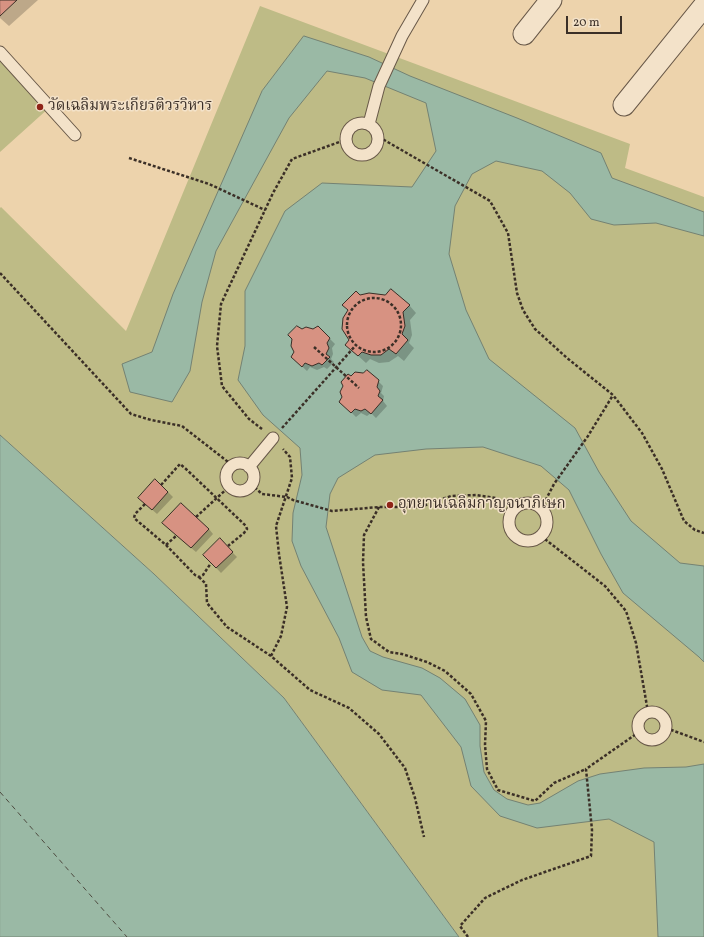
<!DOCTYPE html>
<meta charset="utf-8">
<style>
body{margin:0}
#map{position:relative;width:704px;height:937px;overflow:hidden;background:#edd3ac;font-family:Vollkorn,serif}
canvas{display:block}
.scale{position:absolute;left:566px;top:16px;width:56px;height:18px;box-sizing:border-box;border:2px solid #3b2f27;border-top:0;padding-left:5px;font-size:12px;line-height:14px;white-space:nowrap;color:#3b2f27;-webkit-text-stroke:3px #f3e2c9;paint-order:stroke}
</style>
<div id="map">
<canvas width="704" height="937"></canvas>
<div class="scale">20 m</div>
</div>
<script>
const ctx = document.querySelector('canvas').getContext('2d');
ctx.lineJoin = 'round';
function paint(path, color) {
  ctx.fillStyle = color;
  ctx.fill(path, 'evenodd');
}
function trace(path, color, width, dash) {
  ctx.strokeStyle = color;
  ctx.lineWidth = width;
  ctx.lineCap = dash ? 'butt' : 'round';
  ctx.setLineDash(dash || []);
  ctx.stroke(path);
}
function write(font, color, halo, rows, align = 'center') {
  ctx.font = font + ' Vollkorn,"Noto Serif Thai",serif';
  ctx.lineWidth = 3;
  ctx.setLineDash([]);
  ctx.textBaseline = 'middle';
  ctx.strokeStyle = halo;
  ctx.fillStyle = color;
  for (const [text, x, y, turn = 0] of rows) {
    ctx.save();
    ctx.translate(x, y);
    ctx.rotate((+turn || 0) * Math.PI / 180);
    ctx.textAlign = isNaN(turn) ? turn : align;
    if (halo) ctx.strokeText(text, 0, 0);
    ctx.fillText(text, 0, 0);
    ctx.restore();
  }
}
paint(new Path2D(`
 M 260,6 L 630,144 L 625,168 L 704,197 L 704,937 L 459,937 L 284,698 L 154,574 L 0,435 L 0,208 L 1,207 L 126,331 Z
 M 0,50 L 50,107 L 0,152 Z`), '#bebb86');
const water = new Path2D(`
 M 304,36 L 369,57 L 410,76 L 517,118 L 601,153 L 612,178 L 704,212 L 704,236 L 656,223 L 614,225 L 591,219 L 570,193 L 542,171 L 496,161 L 472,174 L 455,206 L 449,254 L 466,310 L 489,359 L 575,428 L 599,472 L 631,521 L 680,563 L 704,566 L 704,662 L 699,657 L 623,593 L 601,554 L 569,490 L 541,466 L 483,447 L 426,449 L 375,455 L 338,478 L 330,494 L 326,527 L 362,637 L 370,651 L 383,657 L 422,668 L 440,678 L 465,699 L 480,725 L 480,746 L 484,772 L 494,790 L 507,799 L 528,805 L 540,803 L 578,781 L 600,774 L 644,768 L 686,767 L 704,764 L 704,937 L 658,937 L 654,842 L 609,819 L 537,828 L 500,816 L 471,786 L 461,747 L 421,695 L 382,690 L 352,672 L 339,638 L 301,566 L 292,541 L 293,513 L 302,475 L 300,448 L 263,415 L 238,380 L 245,346 L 245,291 L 285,211 L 322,183 L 412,187 L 436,151 L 426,103 L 365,78 L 327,71 L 289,118 L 216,251 L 202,302 L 190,371 L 172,402 L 130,392 L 122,364 L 152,352 L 173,294 L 262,91 Z
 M 0,435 L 154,574 L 284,698 L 459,937 L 0,937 Z`);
paint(water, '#9ab9a5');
trace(water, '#748273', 1);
paint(new Path2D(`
 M 0,0 L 38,0 L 9,26 L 0,18 Z
 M 360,296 L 409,305 L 416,313 L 410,320 L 412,335 L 409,343 L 414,348 L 404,361 L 398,356 L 389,362 L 379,363 L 370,359 L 366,363 L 354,352 L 350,341 Z
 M 318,327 L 335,344 L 332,348 L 333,354 L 331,359 L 334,362 L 327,369 L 324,367 L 317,370 L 310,367 L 307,371 L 292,357 L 295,353 L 302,330 L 313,330 Z
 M 378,381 L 383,386 L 381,393 L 384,396 L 383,401 L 387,406 L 376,418 L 371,413 L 367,416 L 361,413 L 356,417 L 346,407 Z
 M 168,492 L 173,497 L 157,514 L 139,498 Z
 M 168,528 L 209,529 L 213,534 L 196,552 Z
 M 220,540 L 237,557 L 221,573 L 204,555 Z`), '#0003');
trace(new Path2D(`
 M 0,792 L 127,937`), '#4e4b40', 1, [5, 4]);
const building = new Path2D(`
 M 0,0 L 17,0 L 0,16 Z
 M 391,289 L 410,305 L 403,312 L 405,326 L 402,334 L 408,340 L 396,354 L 389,349 L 381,355 L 371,355 L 362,352 L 358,356 L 345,345 L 349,340 L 342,329 L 343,318 L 348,310 L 342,305 L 356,291 L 360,295 L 369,293 L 385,295 Z
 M 297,326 L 302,329 L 306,327 L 313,329 L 318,326 L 330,338 L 327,343 L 329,348 L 326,354 L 330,357 L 322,365 L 319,363 L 312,366 L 305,363 L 302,367 L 291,357 L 294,352 L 291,346 L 292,339 L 288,335 Z
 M 367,370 L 379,380 L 377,387 L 380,391 L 378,396 L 383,400 L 371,414 L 365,409 L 361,411 L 355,409 L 351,413 L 339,402 L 342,397 L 340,392 L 343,386 L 341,382 L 348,374 L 351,376 L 355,372 L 363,373 Z
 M 155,479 L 168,492 L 152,510 L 138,498 Z
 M 181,503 L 209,529 L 191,548 L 162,523 Z
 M 220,538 L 233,552 L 216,568 L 203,555 Z`);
paint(building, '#d79282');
trace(building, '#3b2f27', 1);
const service = new Path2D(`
 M 0,52 L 75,135
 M346 139a16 16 0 1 1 32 0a16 16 0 1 1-32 0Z
 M 369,124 L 379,86 L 402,36 L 423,0
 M226 477a14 14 0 1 1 28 0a14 14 0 1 1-28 0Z
 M 249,467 L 273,438
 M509 522a19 19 0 1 1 38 0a19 19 0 1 1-38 0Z
 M638 726a14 14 0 1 1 28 0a14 14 0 1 1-28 0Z`);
const minor = new Path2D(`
 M 524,34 L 551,0
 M 624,105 L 704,6`);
trace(service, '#685848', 13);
trace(minor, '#685848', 23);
trace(new Path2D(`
 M 379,137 L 490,201 L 508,233 L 517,293 L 523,310 L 535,329 L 567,358 L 613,395 L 642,433 L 662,469 L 684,521 L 695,530 L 704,533
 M 129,158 L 209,184 L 265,210
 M 0,273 L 131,414 L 151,420 L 182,426 L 232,465
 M347 325a27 27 0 1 1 54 0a27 27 0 1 1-54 0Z
 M 314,347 L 359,388
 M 282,428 L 356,345
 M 262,429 L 249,419 L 222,386 L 217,346 L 221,304 L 273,193 L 292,159 L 345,140
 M 251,484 L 262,494 L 287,497 L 293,500 L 332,511 L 379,507 L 420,507 L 451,496 L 476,495 L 496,498 L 515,508
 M 161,485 L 180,464 L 186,469 L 246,526 L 247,529 L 244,533 L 228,546
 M 145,504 L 135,514 L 134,518 L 166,545 L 195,575 L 199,577 L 203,575 L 211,563
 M 379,507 L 364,535 L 363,562 L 366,617 L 371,639 L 389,652 L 402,654 L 427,662 L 445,671 L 471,694 L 486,721 L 485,745 L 487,769 L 498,790 L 535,801 L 554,783 L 586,769
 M 541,509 L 554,484 L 588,436 L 613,395
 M 196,517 L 230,486
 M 541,536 L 605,586 L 626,611 L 636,643 L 648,712
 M 166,545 L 176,536
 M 199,577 L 206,584 L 207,603 L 227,627 L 271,656 L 310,690 L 349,708 L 379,734 L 405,768 L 415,798 L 424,837
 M 271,656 L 281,636 L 287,607 L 279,554 L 276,526 L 292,478 L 290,457 L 283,449
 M 666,728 L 704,742
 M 468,937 L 460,926 L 485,898 L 522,880 L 591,856 L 592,830 L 586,769 L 639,732`), '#3b2f27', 2.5, [3, 2]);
trace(service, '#f3e2c9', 11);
trace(minor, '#f3e2c9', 21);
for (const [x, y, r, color] of [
 [40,107,4,"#8f2418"],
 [390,505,4,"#8f2418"]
]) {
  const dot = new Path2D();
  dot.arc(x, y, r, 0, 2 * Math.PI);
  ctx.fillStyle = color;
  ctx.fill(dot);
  trace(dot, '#f3e2c9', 1.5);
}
write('15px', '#3b2f27', '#f3e2c9', [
 ["วัดเฉลิมพระเกียรติวรวิหาร",48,107],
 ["อุทยานเฉลิมกาญจนาภิเษก",398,505]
], 'left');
</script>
